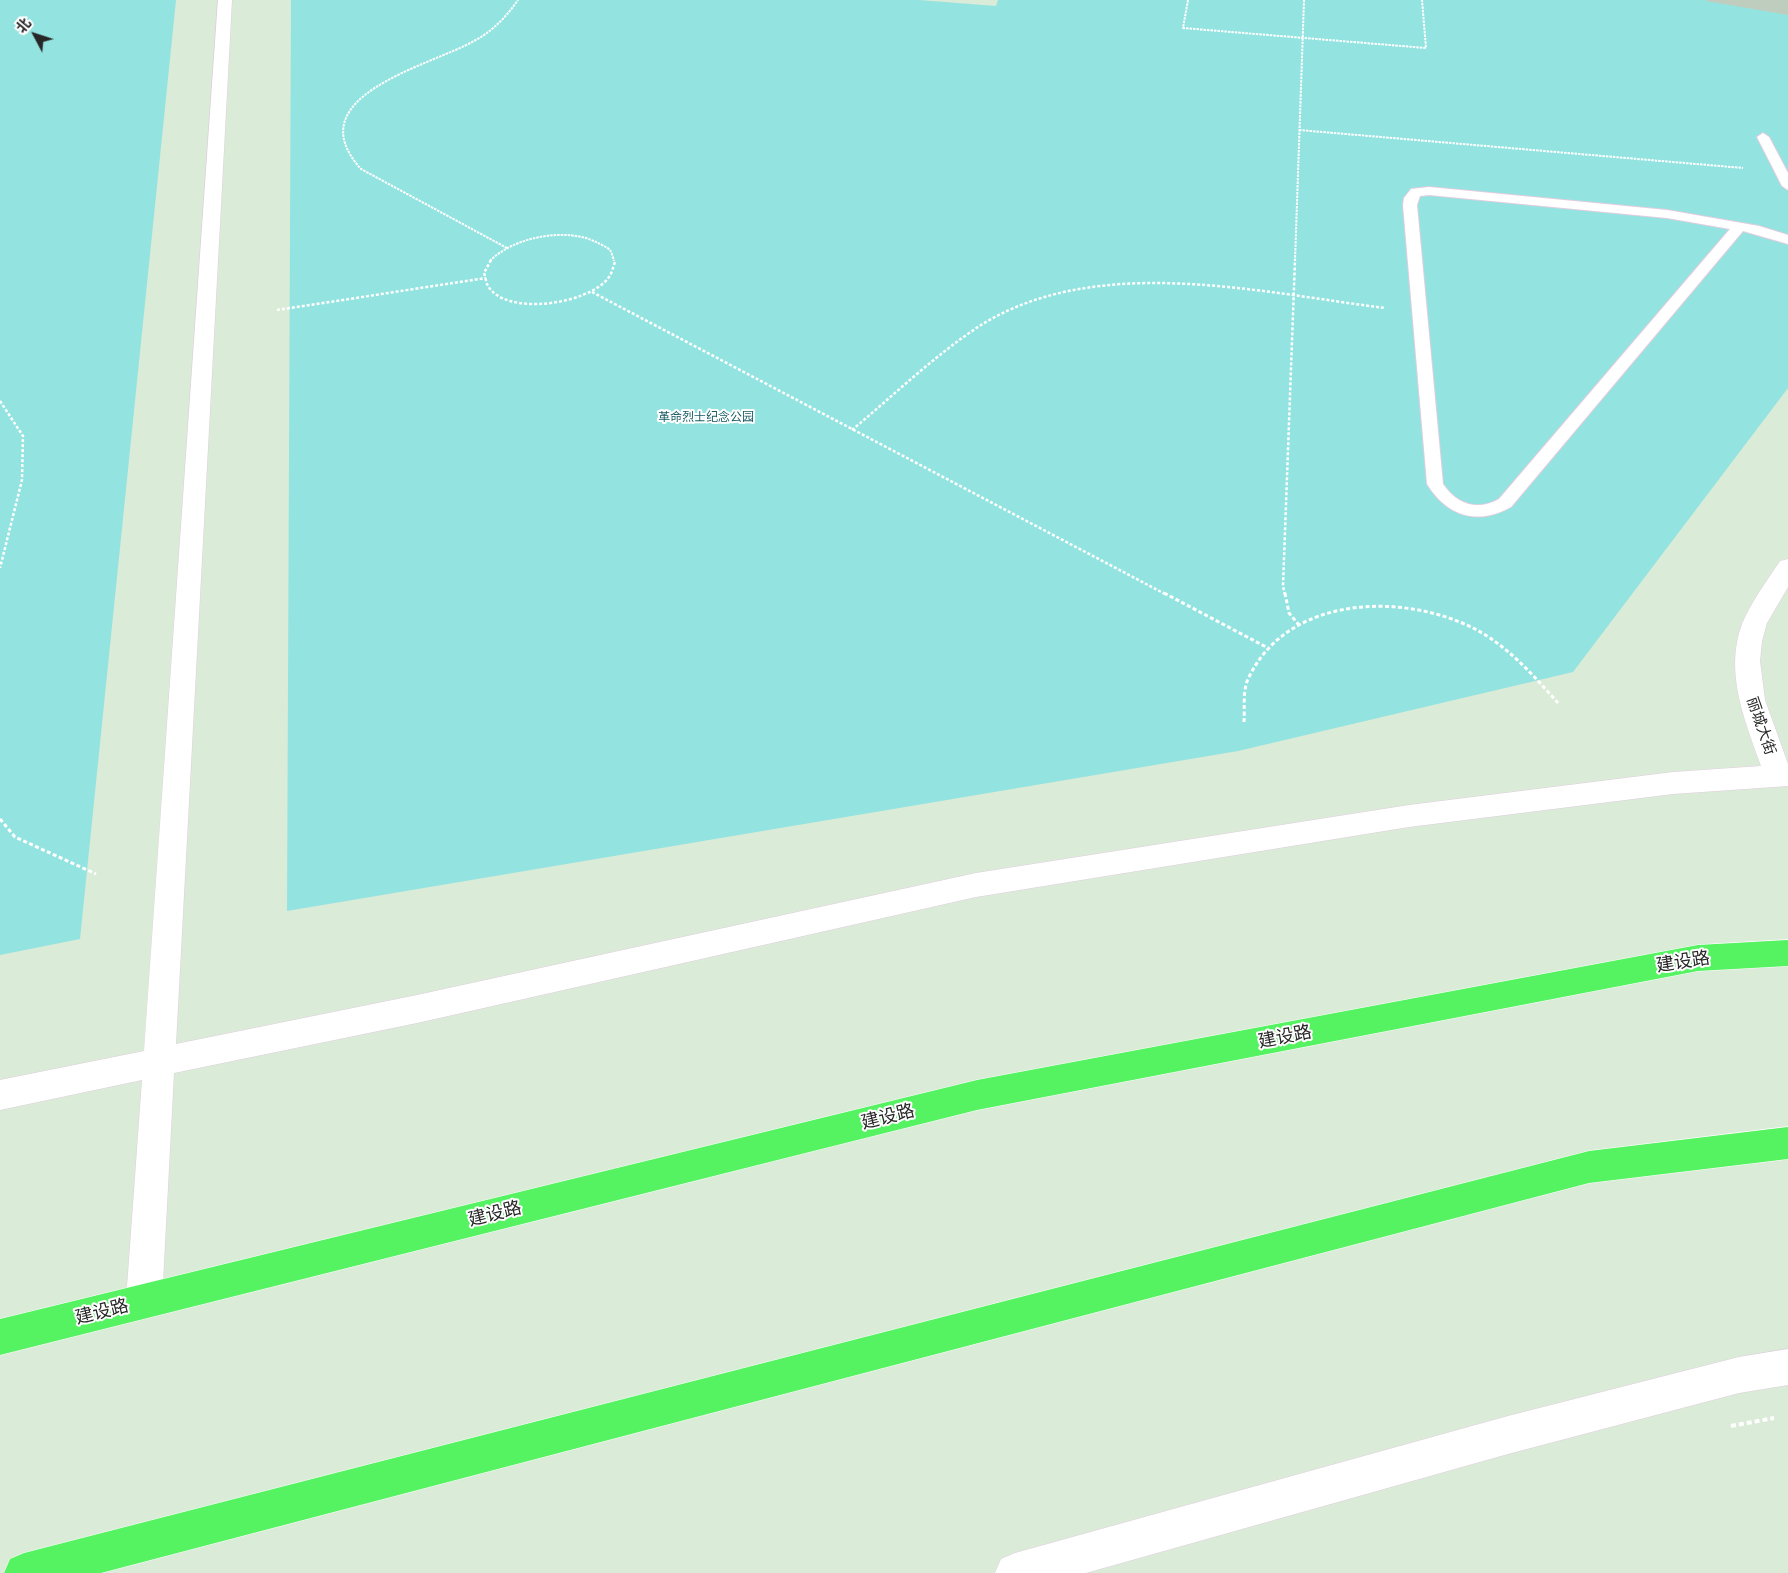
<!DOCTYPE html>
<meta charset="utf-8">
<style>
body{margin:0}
#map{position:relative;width:1788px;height:1573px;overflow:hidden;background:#daebd8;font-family:Raleway,"Noto Sans SC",sans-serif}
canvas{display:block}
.north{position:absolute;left:10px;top:10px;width:50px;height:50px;-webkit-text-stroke:4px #fff;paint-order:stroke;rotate:310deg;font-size:14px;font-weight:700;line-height:20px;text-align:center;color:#272727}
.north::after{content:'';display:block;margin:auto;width:18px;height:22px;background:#272727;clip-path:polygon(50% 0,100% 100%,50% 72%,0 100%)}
</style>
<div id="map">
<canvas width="1788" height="1573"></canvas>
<div class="north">北</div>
</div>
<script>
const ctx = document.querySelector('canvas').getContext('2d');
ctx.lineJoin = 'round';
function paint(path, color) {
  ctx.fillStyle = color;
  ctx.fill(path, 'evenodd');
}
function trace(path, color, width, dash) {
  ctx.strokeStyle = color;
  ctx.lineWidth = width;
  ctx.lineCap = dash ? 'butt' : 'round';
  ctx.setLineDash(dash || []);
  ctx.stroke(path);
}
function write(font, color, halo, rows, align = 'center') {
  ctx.font = font + ' Raleway,"Noto Sans SC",sans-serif';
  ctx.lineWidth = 4;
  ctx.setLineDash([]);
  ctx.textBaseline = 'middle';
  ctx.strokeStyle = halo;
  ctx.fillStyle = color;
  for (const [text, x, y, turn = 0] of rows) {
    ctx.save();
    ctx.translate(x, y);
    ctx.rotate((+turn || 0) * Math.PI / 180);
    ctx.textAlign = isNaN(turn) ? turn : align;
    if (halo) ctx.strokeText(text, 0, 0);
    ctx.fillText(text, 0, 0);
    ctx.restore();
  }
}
paint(new Path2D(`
 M 0,0 L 176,0 L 80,939 L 0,955 Z
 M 291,0 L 919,0 L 996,6 L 998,0 L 1788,0 L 1788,388 L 1573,672 L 1238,751 L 287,911 Z`), '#93e3e1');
paint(new Path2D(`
 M 1706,0 L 1788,0 L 1788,15 L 1706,1 Z`), '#bfcdbe');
const lane = new Path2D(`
 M 1763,133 L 1769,137 L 1788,173 L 1788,190 L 1782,186 L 1757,137 Z
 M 1429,187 L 1667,210 L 1759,226 L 1788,235 L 1788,244 L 1743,231 L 1511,507 C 1477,526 1447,516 1427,484 L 1403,205 L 1404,198 L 1411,189 ZM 1429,195 L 1667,218 L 1730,229 L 1499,499 C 1478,511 1457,505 1443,484 L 1417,205 L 1420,196 Z`);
const secondary = new Path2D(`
 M 218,0 L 232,0 L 176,1044 L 417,995 L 976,873 L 1409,805 L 1673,772 L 1761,766 C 1745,721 1724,672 1742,624 C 1751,602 1767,581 1780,561 L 1788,559 L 1788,587 L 1767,623 L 1762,641 L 1760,661 L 1765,700 L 1788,764 L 1788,786 L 1673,794 L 1409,827 L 976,897 L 417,1023 L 174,1073 L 162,1301 L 157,1314 L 144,1319 L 131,1314 L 126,1301 L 142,1080 L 0,1110 L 0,1080 L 144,1051 Z
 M 1788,1349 L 1788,1385 L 1739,1393 L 1508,1454 L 1086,1573 L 995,1573 L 1001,1559 L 1015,1553 L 1508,1416 L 1739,1357 Z`);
const primary = new Path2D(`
 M 1788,940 L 1788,966 L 1698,971 L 977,1110 L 0,1355 L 0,1319 L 977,1080 L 1698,945 Z
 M 1788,1127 L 1788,1159 L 1589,1183 L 101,1573 L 4,1573 L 10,1559 L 24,1553 L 1589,1151 Z`);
trace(lane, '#e1cddf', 2);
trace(secondary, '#e1cddf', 1);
trace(primary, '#fff', 1);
trace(new Path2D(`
 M 1188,0 L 1183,28 L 1426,48 L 1422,0
 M 1299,130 L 1743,168
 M 507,248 L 361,169 C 295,96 430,66 474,41 C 493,31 506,17 518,0
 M 490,261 C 513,237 566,227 596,242 C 600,244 607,247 610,250 C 612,253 613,258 614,261
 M 1295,261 L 1304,0`), '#fff', 2, [2.5, 1]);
trace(new Path2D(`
 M 491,260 L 484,273 C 485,276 486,281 487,284 C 503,318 591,304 609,277 C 612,273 613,267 615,262 L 614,260
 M 592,292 L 1167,595
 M 277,310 L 486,278
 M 0,401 L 23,436 L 22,480 L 0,568
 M 852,430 C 894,395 935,355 981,325 C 1097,253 1257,292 1385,308
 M 1285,595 L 1283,586 L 1295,260`), '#fff', 2.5, [3, 2]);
trace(new Path2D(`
 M 1164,593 L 1268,648
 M 1285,593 L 1289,613 L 1299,625
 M 1244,722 C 1245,708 1242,690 1249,677 C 1288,596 1401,592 1473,628 C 1507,645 1533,675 1558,703
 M 0,819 L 15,837 L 96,874`), '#fff', 3, [4, 2.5]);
trace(new Path2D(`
 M 1731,1426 L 1774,1418`), '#fff', 4, [5, 3]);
paint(lane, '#fff');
paint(secondary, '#fff');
paint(primary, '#55f362');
write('12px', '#185c64', '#fff', [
 ["革命烈士纪念公园",706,417]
]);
write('15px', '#272727', '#fff', [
 ["丽城大街",1761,726,71]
]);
write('18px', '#272727', '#fff', [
 ["建设路",1683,962,-9],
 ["建设路",1285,1037,-11],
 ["建设路",888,1117,-14],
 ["建设路",495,1214,-14],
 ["建设路",102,1312,-14]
]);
</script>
